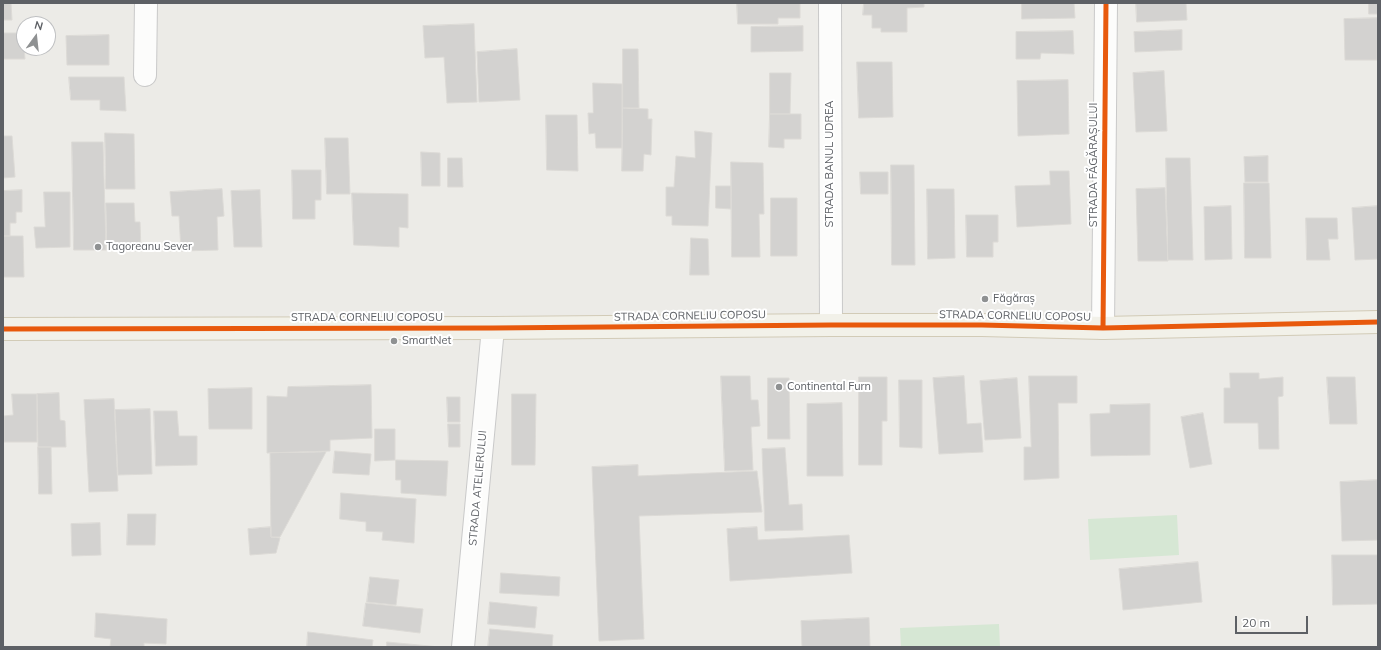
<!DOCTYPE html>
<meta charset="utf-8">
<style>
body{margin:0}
#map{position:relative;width:1381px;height:650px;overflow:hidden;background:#ecebe7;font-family:Mulish,sans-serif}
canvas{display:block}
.frame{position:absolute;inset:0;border:4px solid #5d6065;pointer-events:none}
.north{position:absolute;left:16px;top:16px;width:40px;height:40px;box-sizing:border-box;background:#fff;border:1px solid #bebfc1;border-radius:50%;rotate:15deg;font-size:11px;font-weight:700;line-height:16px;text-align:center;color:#5d6065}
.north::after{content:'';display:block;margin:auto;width:14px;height:18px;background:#8f9192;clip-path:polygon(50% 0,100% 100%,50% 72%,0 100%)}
.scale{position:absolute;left:1235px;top:616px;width:73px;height:18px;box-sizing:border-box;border:2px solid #5d6065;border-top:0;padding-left:5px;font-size:12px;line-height:14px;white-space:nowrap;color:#5d6065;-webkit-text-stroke:3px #fff;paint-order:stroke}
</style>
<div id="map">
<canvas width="1381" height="650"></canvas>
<div class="frame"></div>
<div class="north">N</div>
<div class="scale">20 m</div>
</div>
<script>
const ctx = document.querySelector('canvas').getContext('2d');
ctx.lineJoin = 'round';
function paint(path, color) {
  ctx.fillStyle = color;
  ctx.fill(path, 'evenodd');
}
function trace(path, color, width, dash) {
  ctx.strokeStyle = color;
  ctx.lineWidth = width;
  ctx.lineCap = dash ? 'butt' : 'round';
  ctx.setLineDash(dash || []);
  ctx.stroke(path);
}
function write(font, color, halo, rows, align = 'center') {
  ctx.font = font + ' Mulish,sans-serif';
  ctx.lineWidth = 4;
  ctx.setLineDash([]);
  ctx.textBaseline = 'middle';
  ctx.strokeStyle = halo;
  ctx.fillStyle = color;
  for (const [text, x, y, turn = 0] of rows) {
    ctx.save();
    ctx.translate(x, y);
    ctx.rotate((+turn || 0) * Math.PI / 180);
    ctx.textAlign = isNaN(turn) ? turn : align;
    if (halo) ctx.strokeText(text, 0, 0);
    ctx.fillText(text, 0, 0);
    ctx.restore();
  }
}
paint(new Path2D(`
 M 1177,515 L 1179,555 L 1090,560 L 1088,519 Z
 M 999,624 L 1000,647 L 901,647 L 900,628 Z`), '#d6e7d4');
const building = new Path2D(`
 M 3,3 L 11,3 L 12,20 L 3,20 Z
 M 737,3 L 800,3 L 800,18 L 778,18 L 778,24 L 738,24 Z
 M 864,3 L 924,3 L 924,7 L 907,8 L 907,32 L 881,32 L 881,28 L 872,28 L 872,15 L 863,15 Z
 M 1022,3 L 1074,3 L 1075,18 L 1022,19 Z
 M 1136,3 L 1186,3 L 1187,20 L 1137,22 Z
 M 1369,3 L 1378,3 L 1378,14 L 1369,14 Z
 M 1378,18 L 1377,60 L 1345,60 L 1344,19 Z
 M 474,24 L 477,102 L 447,103 L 444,57 L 425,58 L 423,26 Z
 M 803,26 L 803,51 L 751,52 L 751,27 Z
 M 1182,30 L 1182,50 L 1135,52 L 1134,32 Z
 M 1073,31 L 1074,54 L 1041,53 L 1040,59 L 1016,59 L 1016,32 Z
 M 3,33 L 23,33 L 25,59 L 3,59 Z
 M 109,35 L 109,65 L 67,65 L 66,36 Z
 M 517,49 L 520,100 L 479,102 L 477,52 Z
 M 623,49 L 638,49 L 639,108 L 623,108 Z
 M 857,62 L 892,62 L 893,117 L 859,118 Z
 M 1164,71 L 1167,131 L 1136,132 L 1133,73 Z
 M 770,73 L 791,73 L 790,114 L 770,114 Z
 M 69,77 L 124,77 L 126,111 L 100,110 L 100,100 L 71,100 Z
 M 1068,80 L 1069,134 L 1018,136 L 1017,81 Z
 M 593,83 L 622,84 L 622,148 L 596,148 L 595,133 L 589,134 L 588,113 L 593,113 Z
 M 623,108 L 648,109 L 648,119 L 652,119 L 651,155 L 644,154 L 643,171 L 622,171 Z
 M 770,114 L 801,114 L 801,139 L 784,139 L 784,148 L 769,147 Z
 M 546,115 L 577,115 L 578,171 L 547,170 Z
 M 695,131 L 712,133 L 708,226 L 672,225 L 672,216 L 666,216 L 666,187 L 674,187 L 676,156 L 695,158 Z
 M 105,133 L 134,134 L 135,189 L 106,189 Z
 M 3,136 L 12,136 L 15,177 L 3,178 Z
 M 325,138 L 348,138 L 350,194 L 327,194 Z
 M 72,142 L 103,142 L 106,250 L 74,250 Z
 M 421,152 L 440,153 L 440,186 L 422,186 Z
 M 1268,156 L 1268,182 L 1245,182 L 1244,157 Z
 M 448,158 L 462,158 L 463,187 L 448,187 Z
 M 1166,158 L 1190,158 L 1193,260 L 1168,260 Z
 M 731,162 L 763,163 L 764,214 L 759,214 L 760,257 L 732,257 Z
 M 891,165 L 914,165 L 915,265 L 892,265 Z
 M 292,170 L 321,170 L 321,200 L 315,200 L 315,219 L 293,219 Z
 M 1050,171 L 1069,171 L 1071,224 L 1017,227 L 1015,186 L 1050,185 Z
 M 860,172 L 888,172 L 888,194 L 861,194 Z
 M 1244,183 L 1269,183 L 1271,258 L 1245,258 Z
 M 716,186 L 731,186 L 731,209 L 716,208 Z
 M 1165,188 L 1168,261 L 1138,261 L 1136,189 Z
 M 222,189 L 224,216 L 217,217 L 218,250 L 181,251 L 179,216 L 172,216 L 170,192 Z
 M 927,189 L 954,189 L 955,258 L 928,259 Z
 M 22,190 L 22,212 L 16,212 L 16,223 L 10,223 L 10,236 L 3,236 L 3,191 Z
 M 260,190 L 262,247 L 234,247 L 231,191 Z
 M 44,192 L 70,192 L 70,247 L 36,248 L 34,227 L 45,227 Z
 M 352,193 L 408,194 L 408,228 L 399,227 L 399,247 L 354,245 Z
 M 771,198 L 797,198 L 797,256 L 771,256 Z
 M 106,203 L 134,203 L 135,222 L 140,222 L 141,251 L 107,250 Z
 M 1231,206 L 1232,259 L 1205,260 L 1204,207 Z
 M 1378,206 L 1378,259 L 1355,260 L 1352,208 Z
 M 966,215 L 998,215 L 998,242 L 993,242 L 993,257 L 967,257 Z
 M 1306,218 L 1337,218 L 1338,239 L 1328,239 L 1330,260 L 1307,260 Z
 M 3,236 L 23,236 L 24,277 L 3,277 Z
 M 691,238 L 708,239 L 709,275 L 690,275 Z
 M 1230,373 L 1259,373 L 1259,379 L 1283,377 L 1283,396 L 1278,397 L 1279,449 L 1259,449 L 1258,423 L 1224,423 L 1224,388 L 1230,388 Z
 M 721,376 L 750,376 L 751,400 L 758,400 L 760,426 L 751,427 L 753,470 L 725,471 Z
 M 964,376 L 967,424 L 981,423 L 983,452 L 939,454 L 933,378 Z
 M 1029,376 L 1077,376 L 1077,403 L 1058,403 L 1059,478 L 1024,480 L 1024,447 L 1031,447 Z
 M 859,377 L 887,377 L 887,421 L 882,421 L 882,465 L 859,465 Z
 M 1327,377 L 1355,377 L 1357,424 L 1330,424 Z
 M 768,378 L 789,378 L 790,439 L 768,439 Z
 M 1017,378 L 1021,438 L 985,440 L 980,381 Z
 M 899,380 L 922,380 L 922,448 L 900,447 Z
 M 371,385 L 372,438 L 330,440 L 330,451 L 267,453 L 267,396 L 287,397 L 288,387 Z
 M 252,388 L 252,429 L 209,429 L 208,389 Z
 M 59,393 L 60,420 L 65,421 L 66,447 L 38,447 L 37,394 Z
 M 12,394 L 37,394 L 37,442 L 4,442 L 4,416 L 13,415 Z
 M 512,394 L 536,394 L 535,465 L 512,465 Z
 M 447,397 L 460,397 L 460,422 L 448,422 Z
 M 114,399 L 118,491 L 89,492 L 84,400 Z
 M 842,403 L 843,476 L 807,476 L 807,404 Z
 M 1150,404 L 1150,455 L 1091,456 L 1090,414 L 1110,413 L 1110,405 Z
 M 150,409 L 152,474 L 118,475 L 115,410 Z
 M 154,411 L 177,411 L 179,436 L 197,436 L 197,465 L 156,466 Z
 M 1203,413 L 1212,464 L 1190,468 L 1181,417 Z
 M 448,424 L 460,424 L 460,447 L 449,447 Z
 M 375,429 L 395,429 L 395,460 L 375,461 Z
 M 38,447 L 51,447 L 52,494 L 39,494 Z
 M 785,448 L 789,505 L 802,504 L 803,530 L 765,531 L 762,449 Z
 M 335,451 L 371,454 L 369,475 L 333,473 Z
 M 326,452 L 280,537 L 271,537 L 270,453 Z
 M 396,460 L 448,461 L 446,496 L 401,493 L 401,480 L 396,480 Z
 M 638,465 L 638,476 L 757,471 L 762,512 L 639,516 L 644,639 L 599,641 L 592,467 Z
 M 1378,480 L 1378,540 L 1342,541 L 1340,482 Z
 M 341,493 L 416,499 L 414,543 L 382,540 L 383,532 L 366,531 L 366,522 L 340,519 Z
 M 128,514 L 156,514 L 155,545 L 127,545 Z
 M 100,523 L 101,555 L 72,556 L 71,524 Z
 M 271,527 L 271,537 L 280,538 L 276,553 L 250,555 L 248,529 Z
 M 757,527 L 758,540 L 849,535 L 852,573 L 730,581 L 727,529 Z
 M 1332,555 L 1378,555 L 1378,604 L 1333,605 Z
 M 1198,562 L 1202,602 L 1123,610 L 1119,569 Z
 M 501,573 L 560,577 L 559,596 L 500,593 Z
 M 370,577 L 399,580 L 396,605 L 367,602 Z
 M 490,602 L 537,607 L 535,628 L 488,624 Z
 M 366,603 L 423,609 L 420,633 L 363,626 Z
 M 96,613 L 167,619 L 166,644 L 144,643 L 144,647 L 110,647 L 111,639 L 95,637 Z
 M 869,618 L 870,647 L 802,647 L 801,621 Z
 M 490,629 L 553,635 L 552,647 L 488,647 Z
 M 308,632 L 373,640 L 372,647 L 307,647 Z
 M 387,642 L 440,647 L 387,647 Z`);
paint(building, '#d3d2d0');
trace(building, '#dcdad6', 1);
const minor = new Path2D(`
 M 830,3 L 831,325
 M 145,75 L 146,3
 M 1103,328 L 1106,3
 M 463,647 L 493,328`);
const primary = new Path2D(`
 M 3,329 L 493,328 L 831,325 L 982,325 L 1103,328 L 1378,322`);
trace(minor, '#c9c9c9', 24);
trace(primary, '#d2cbb7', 24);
trace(minor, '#fcfcfb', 22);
trace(primary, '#f2f1e9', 22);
trace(new Path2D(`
 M 1103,328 L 1106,3
 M 3,329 L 493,328 L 831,325 L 982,325 L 1103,328 L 1378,322`), '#e8590c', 5);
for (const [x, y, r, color] of [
 [98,247,4,"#8f9192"],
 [985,299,4,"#8f9192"],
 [394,341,4,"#8f9192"],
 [779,387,4,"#8f9192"]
]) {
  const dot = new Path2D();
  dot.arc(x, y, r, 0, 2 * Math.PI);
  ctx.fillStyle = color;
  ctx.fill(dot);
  trace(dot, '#fff', 1.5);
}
write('11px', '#5d6065', '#fff', [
 ["STRADA BANUL UDREA",830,164,-90],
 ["STRADA FĂGĂRAȘULUI",1094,165,-90],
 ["STRADA CORNELIU COPOSU",690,316,-1],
 ["STRADA CORNELIU COPOSU",1015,316,1],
 ["STRADA CORNELIU COPOSU",367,318],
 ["STRADA ATELIERULUI",478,488,-85]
]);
write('11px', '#5d6065', '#fff', [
 ["Tagoreanu Sever",106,247],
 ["Făgăraș",993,299],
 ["SmartNet",402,341],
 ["Continental Furn",787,387]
], 'left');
</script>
